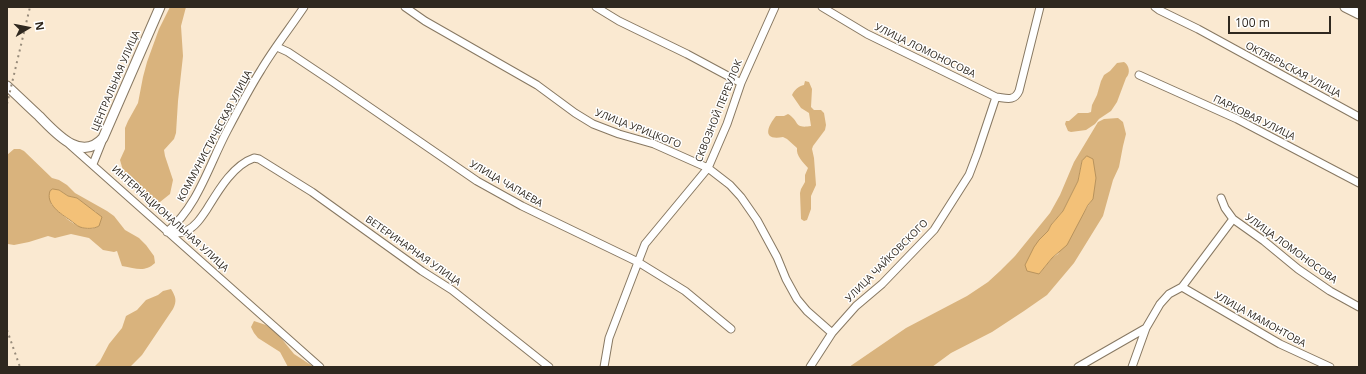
<!DOCTYPE html>
<meta charset="utf-8">
<style>
body{margin:0}
#map{position:relative;width:1366px;height:374px;overflow:hidden;background:#fae9d1;font-family:"Open Sans",sans-serif}
canvas{display:block}
.frame{position:absolute;inset:0;border:8px solid #2f281f;pointer-events:none}
.north{position:absolute;left:8px;top:8px;width:40px;height:40px;-webkit-text-stroke:3px #fff;paint-order:stroke;rotate:80deg;font-size:11px;font-weight:700;line-height:16px;text-align:center;color:#2f281f}
.north::after{content:'';display:block;margin:auto;width:14px;height:18px;background:#2f281f;clip-path:polygon(50% 0,100% 100%,50% 72%,0 100%)}
.scale{position:absolute;left:1228px;top:16px;width:103px;height:18px;box-sizing:border-box;border:2px solid #2f281f;border-top:0;padding-left:5px;font-size:12px;line-height:14px;white-space:nowrap;color:#2f281f;-webkit-text-stroke:3px #fff;paint-order:stroke}
</style>
<div id="map">
<canvas width="1366" height="374"></canvas>
<div class="frame"></div>
<div class="north">N</div>
<div class="scale">100 m</div>
</div>
<script>
const ctx = document.querySelector('canvas').getContext('2d');
ctx.lineJoin = 'round';
function paint(path, color) {
  ctx.fillStyle = color;
  ctx.fill(path, 'evenodd');
}
function trace(path, color, width, dash) {
  ctx.strokeStyle = color;
  ctx.lineWidth = width;
  ctx.lineCap = dash ? 'butt' : 'round';
  ctx.setLineDash(dash || []);
  ctx.stroke(path);
}
function write(font, color, halo, rows, align = 'center') {
  ctx.font = font + ' "Open Sans",sans-serif';
  ctx.lineWidth = 3;
  ctx.setLineDash([]);
  ctx.textBaseline = 'middle';
  ctx.strokeStyle = halo;
  ctx.fillStyle = color;
  for (const [text, x, y, turn = 0] of rows) {
    ctx.save();
    ctx.translate(x, y);
    ctx.rotate((+turn || 0) * Math.PI / 180);
    ctx.textAlign = isNaN(turn) ? turn : align;
    if (halo) ctx.strokeText(text, 0, 0);
    ctx.fillText(text, 0, 0);
    ctx.restore();
  }
}
paint(new Path2D(`
 M 170,7 L 186,7 L 181,26 L 183,56 L 178,101 L 176,133 L 174,139 L 164,150 L 165,156 L 173,180 L 170,194 L 160,202 L 152,202 L 125,175 L 122,167 L 120,160 L 125,149 L 125,128 L 128,121 L 138,103 L 143,77 L 147,62 L 159,29 Z
 M 1124,62 C 1129,65 1131,73 1126,78 L 1117,102 L 1111,111 L 1099,119 L 1095,124 L 1086,130 L 1071,132 L 1068,131 L 1065,124 L 1066,121 L 1069,121 L 1078,113 L 1088,113 L 1091,112 L 1092,105 L 1097,95 L 1101,81 L 1104,75 L 1110,71 L 1117,63 Z
 M 805,81 L 809,82 L 812,89 L 811,107 L 814,110 L 821,110 L 824,113 L 826,125 L 825,130 L 813,146 L 812,149 L 814,158 L 816,185 L 811,196 L 811,209 L 807,220 L 804,221 L 801,219 L 800,193 L 801,189 L 805,182 L 805,175 L 808,168 C 803,162 796,156 797,148 L 787,139 L 783,137 C 762,141 767,127 776,116 L 784,116 L 788,114 C 800,121 793,129 811,126 L 809,113 L 801,108 L 792,95 C 794,90 799,86 804,85 Z
 M 1118,118 L 1123,122 L 1126,134 L 1123,146 L 1119,167 L 1113,180 L 1103,216 L 1074,263 L 1047,295 L 1024,311 L 992,332 L 951,353 L 932,367 L 849,367 L 906,328 L 967,296 L 988,282 L 1000,271 L 1015,256 L 1050,213 L 1060,195 L 1074,162 L 1098,122 L 1104,119 ZM 1082,161 L 1093,198 L 1058,254 L 1052,258 L 1039,274 L 1039,240 L 1048,231 L 1051,225 L 1063,211 L 1078,181 Z
 M 14,149 L 20,149 L 24,151 L 52,178 L 59,180 L 67,185 L 75,193 L 107,211 L 114,216 L 125,230 L 139,238 L 146,245 L 154,256 L 155,263 C 144,273 136,268 122,266 L 117,251 L 114,252 L 103,250 L 89,238 L 71,234 L 55,238 L 48,236 L 29,242 L 14,245 L 8,244 L 7,155 ZM 59,190 L 68,196 L 77,198 L 88,207 L 96,212 L 99,226 C 82,236 62,215 51,204 Z
 M 171,289 C 176,297 177,301 173,309 L 142,355 L 130,367 L 94,367 L 100,361 L 109,344 L 122,328 L 126,316 L 137,310 L 146,300 L 158,295 L 163,291 Z
 M 254,321 L 266,325 L 277,333 L 294,354 L 314,367 L 288,367 L 280,352 L 258,338 L 254,333 L 251,327 Z`), '#d9b37d');
const water = new Path2D(`
 M 1087,156 L 1093,159 L 1096,178 L 1093,199 L 1088,205 L 1067,245 L 1052,258 L 1039,274 L 1027,271 L 1025,265 L 1034,247 L 1039,240 L 1048,231 L 1051,225 L 1063,211 L 1078,181 L 1082,161 Z
 M 53,189 L 59,190 L 68,196 L 77,198 L 102,217 L 99,226 C 94,229 86,229 80,227 C 77,226 73,222 70,220 C 61,214 45,204 50,191 Z`);
paint(water, '#f3c178');
trace(water, '#b8935d', 1);
const minor = new Path2D(`
 M 405,7 L 425,21 L 537,85 L 575,113 L 593,124 L 619,134 L 654,144 L 708,168 L 730,185 L 741,197 L 757,220 L 777,257 L 786,279 L 797,299 L 807,311 L 832,333
 M 596,7 L 619,21 L 687,54 L 741,83
 M 822,7 L 867,34 L 996,97 C 1006,98 1014,102 1019,91 L 1040,7
 M 1155,7 L 1159,10 L 1198,29 L 1359,117
 M 277,47 L 288,52 L 333,82 L 477,181 L 522,206 L 638,262 L 685,291 L 731,329
 M 1139,75 L 1237,119 L 1359,183
 M 70,145 L 320,367
 M 93,164 L 103,139
 M 1221,198 L 1225,208 L 1233,219 L 1264,241 L 1298,269 L 1330,291 L 1359,307
 M 167,232 C 174,233 180,234 186,231 C 195,227 201,218 207,209 C 218,191 233,165 254,158 L 259,159 L 312,192 L 422,271 L 452,290 L 549,367
 M 167,232 C 198,206 209,165 227,131 C 238,110 249,89 261,70 C 274,48 290,28 304,7
 M 1182,287 L 1280,344 L 1330,367
 M 604,367 L 609,338 L 645,244 L 708,168 L 727,124 L 741,83 L 775,7
 M 810,367 L 832,333 L 856,306 L 882,284 L 934,230 L 969,175 L 977,154 L 996,97
 M 1078,367 L 1146,328 L 1160,304 L 1169,294 L 1182,287 L 1233,219
 M 1132,367 L 1146,328`);
const tertiary = new Path2D(`
 M 1345,7 L 1359,14
 M 7,86 C 18,96 28,106 39,116 C 55,132 81,163 103,138 L 160,7`);
trace(minor, '#877862', 9);
trace(tertiary, '#877862', 11);
trace(minor, '#fff', 7);
trace(tertiary, '#fff', 9);
trace(new Path2D(`
 M 7,104 L 30,7
 M 7,330 L 20,367`), '#978b7a', 2, [2, 4]);
write('10px', '#2f281f', '#fff', [
 ["УЛИЦА ЛОМОНОСОВА",925,51,26],
 ["ОКТЯБРЬСКАЯ УЛИЦА",1293,70,28],
 ["ЦЕНТРАЛЬНАЯ УЛИЦА",116,81,-67],
 ["СКВОЗНОЙ ПЕРЕУЛОК",719,111,-68],
 ["ПАРКОВАЯ УЛИЦА",1254,118,26],
 ["УЛИЦА УРИЦКОГО",638,129,21],
 ["КОММУНИСТИЧЕСКАЯ УЛИЦА",215,136,-62],
 ["УЛИЦА ЧАПАЕВА",506,184,30],
 ["ИНТЕРНАЦИОНАЛЬНАЯ УЛИЦА",170,219,42],
 ["УЛИЦА ЛОМОНОСОВА",1291,249,36],
 ["ВЕТЕРИНАРНАЯ УЛИЦА",413,251,35],
 ["УЛИЦА ЧАЙКОВСКОГО",887,261,-45],
 ["УЛИЦА МАМОНТОВА",1260,320,29]
]);
</script>
